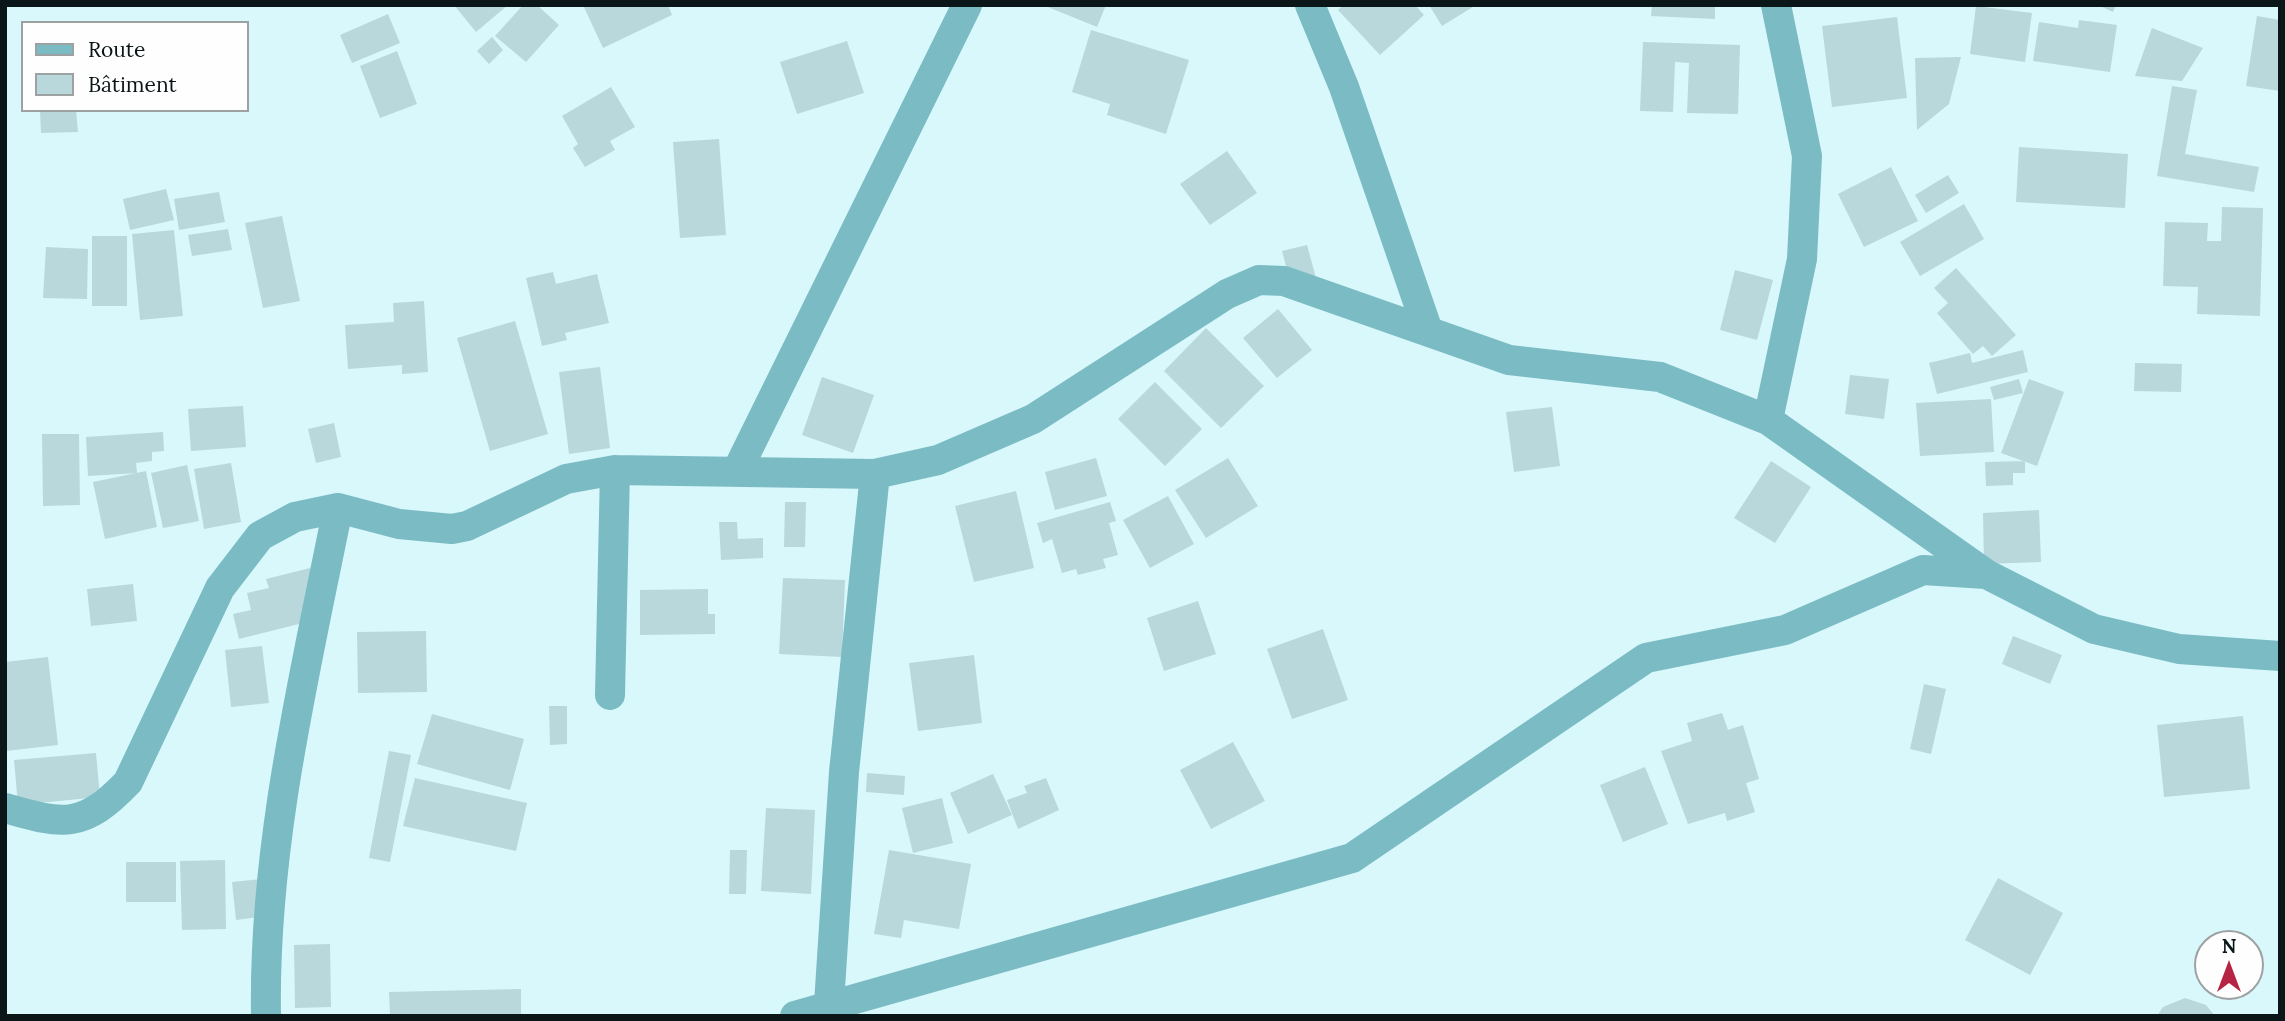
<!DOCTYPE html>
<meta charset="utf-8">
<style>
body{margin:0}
#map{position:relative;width:2285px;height:1021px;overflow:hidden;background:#d8f8fc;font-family:Lora,serif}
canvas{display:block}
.frame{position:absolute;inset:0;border:7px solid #0b1618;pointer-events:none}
.legend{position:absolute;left:21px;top:21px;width:228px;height:91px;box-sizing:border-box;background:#fefefe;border:2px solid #9da1a2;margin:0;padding:9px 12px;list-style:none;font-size:21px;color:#0b1618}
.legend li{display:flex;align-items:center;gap:14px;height:35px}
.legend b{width:35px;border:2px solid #9da1a2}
.north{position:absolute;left:2194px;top:930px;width:70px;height:70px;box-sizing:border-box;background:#fefefe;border:2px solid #9da1a2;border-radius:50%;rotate:0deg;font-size:19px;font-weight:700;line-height:28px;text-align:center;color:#0b1618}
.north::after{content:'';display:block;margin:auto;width:24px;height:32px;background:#b62443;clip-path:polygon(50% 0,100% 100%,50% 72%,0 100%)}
</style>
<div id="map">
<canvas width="2285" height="1021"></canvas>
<div class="frame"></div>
<ul class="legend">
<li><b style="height:9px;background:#7bbbc3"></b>Route</li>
<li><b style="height:19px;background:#b9d8db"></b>Bâtiment</li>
</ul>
<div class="north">N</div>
</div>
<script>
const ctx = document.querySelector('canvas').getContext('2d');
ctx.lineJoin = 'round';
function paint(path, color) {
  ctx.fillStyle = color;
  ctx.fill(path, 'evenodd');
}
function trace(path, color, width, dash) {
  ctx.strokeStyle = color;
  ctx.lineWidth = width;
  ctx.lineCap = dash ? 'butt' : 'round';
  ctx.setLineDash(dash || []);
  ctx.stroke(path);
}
paint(new Path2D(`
 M 454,5 L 508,5 L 476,32 Z
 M 523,5 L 537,5 L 559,25 L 526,62 L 495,36 Z
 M 583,5 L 668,5 L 672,15 L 603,48 Z
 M 1043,5 L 1106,5 L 1097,27 Z
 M 1343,5 L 1415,5 L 1424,15 L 1380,55 L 1338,10 Z
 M 1429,5 L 1476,5 L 1442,26 Z
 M 1652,5 L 1715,5 L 1715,19 L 1651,16 Z
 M 2098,5 L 2116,5 L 2113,12 Z
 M 1976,6 L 2032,13 L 2025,62 L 1970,54 Z
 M 388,14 L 400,43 L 352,63 L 340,35 Z
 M 2257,16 L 2280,20 L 2280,91 L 2246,86 Z
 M 1897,17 L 1907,98 L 1832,107 L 1822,26 Z
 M 2079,20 L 2117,25 L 2110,72 L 2033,61 L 2039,22 L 2078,28 Z
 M 2152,28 L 2203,48 L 2182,81 L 2135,76 Z
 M 1091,30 L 1189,60 L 1166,134 L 1107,115 L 1110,104 L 1072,92 Z
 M 492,37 L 503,50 L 489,64 L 477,51 Z
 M 847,41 L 864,93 L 797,114 L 780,62 Z
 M 1643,42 L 1740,45 L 1738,114 L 1687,113 L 1689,63 L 1675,62 L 1673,112 L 1640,111 Z
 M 397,51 L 417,104 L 380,118 L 360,66 Z
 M 1961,57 L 1949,104 L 1917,130 L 1915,58 Z
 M 2172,86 L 2197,90 L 2185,154 L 2259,167 L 2254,192 L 2157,176 Z
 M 611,87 L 635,127 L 610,141 L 615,150 L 585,167 L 573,148 L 578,144 L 562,116 Z
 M 40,110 L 76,110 L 78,132 L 41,133 Z
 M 719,139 L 726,235 L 680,238 L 673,142 Z
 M 2019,147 L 2128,154 L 2125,208 L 2016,202 Z
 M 1227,151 L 1257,193 L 1210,225 L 1180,184 Z
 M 1891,167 L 1918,221 L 1864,247 L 1838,194 Z
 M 1948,175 L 1959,193 L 1926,213 L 1915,195 Z
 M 166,189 L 174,220 L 130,230 L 123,199 Z
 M 219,192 L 225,222 L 179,230 L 174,199 Z
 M 1964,204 L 1984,239 L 1920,276 L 1900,242 Z
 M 2222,207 L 2263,208 L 2260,316 L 2197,314 L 2198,287 L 2163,286 L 2165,222 L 2208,223 L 2207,241 L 2221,241 Z
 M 282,216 L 300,301 L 263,308 L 245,223 Z
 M 228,229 L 232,250 L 192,256 L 188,235 Z
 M 174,230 L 183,316 L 140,320 L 132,234 Z
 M 92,236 L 127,236 L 127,306 L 92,306 Z
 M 1307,245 L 1316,278 L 1291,285 L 1282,251 Z
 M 46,247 L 88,249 L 87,299 L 43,298 Z
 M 1956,268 L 2016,335 L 1992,356 L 1983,346 L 1973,354 L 1937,313 L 1948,303 L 1934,288 Z
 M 1735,270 L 1773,280 L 1757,340 L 1720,330 Z
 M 553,272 L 556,284 L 597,274 L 609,323 L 565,333 L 567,340 L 542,346 L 526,278 Z
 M 424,301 L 428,372 L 402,374 L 402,365 L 348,369 L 345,325 L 394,322 L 393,303 Z
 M 1278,309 L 1312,350 L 1277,378 L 1243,338 Z
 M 515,321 L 548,434 L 490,451 L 457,338 Z
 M 1206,328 L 1264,386 L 1221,428 L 1164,371 Z
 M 2023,350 L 2028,372 L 1937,394 L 1929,363 L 1970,353 L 1972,363 Z
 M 2135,363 L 2182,364 L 2181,392 L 2134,391 Z
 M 600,367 L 610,448 L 569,454 L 559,372 Z
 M 1850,375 L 1889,379 L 1884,419 L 1845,414 Z
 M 822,377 L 874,395 L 853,453 L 802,435 Z
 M 2019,379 L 2023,393 L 1994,400 L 1990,387 Z
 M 2029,379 L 2064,392 L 2037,466 L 2001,453 Z
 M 1155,382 L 1202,429 L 1165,466 L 1118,419 Z
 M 1991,399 L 1994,452 L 1920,456 L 1916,403 Z
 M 243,406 L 246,447 L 191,451 L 188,409 Z
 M 1552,407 L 1560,466 L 1514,472 L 1506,412 Z
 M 334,423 L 341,457 L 316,463 L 308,429 Z
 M 163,432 L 164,451 L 152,452 L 152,461 L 136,463 L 137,473 L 88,476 L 86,437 Z
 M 42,434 L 79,434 L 80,505 L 43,506 Z
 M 1096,458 L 1107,496 L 1055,510 L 1045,472 Z
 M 1228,458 L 1258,506 L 1206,538 L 1175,490 Z
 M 1771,461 L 1811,487 L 1775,543 L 1734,518 Z
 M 2025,461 L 2025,473 L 2013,473 L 2013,485 L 1986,486 L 1985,462 Z
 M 231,463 L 241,522 L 204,529 L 194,469 Z
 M 187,465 L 199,521 L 163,528 L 151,473 Z
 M 146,471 L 157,527 L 105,539 L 93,482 Z
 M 1016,491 L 1034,568 L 974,582 L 955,506 Z
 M 1168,496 L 1194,544 L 1150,568 L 1123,520 Z
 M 785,502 L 806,502 L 805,547 L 784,547 Z
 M 1110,502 L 1116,521 L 1109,523 L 1118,555 L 1103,559 L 1106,568 L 1078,575 L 1076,569 L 1062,573 L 1052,539 L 1043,543 L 1037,523 Z
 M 2039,510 L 2041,562 L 1984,564 L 1983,513 Z
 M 719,522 L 737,522 L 738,539 L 763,538 L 763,558 L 721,560 Z
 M 310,568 L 323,618 L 239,639 L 233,614 L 251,610 L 247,593 L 269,588 L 266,579 Z
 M 783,578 L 845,580 L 842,657 L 779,654 Z
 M 133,584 L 137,621 L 91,626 L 87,589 Z
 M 708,589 L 708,614 L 715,614 L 715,634 L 640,635 L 640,590 Z
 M 1198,601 L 1216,654 L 1164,671 L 1147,618 Z
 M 1323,629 L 1348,700 L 1292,719 L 1267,649 Z
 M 426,631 L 427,692 L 358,693 L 357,632 Z
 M 2013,636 L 2062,655 L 2050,684 L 2002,664 Z
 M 262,646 L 269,703 L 231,707 L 225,650 Z
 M 974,655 L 982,723 L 918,731 L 909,663 Z
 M 48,657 L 58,745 L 6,751 L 5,662 Z
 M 1924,684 L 1946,689 L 1931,754 L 1910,749 Z
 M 549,706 L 567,706 L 567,744 L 550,745 Z
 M 1722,713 L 1728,730 L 1743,725 L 1759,779 L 1746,783 L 1755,812 L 1727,821 L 1725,813 L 1688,824 L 1661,751 L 1692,741 L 1687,723 Z
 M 432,714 L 524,739 L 510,790 L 417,764 Z
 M 2243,716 L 2250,789 L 2164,797 L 2157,725 Z
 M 1233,742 L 1265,801 L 1211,829 L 1180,770 Z
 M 389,751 L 411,755 L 390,862 L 369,858 Z
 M 96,753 L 100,797 L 18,805 L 14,760 Z
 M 1645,767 L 1668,824 L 1623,842 L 1600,785 Z
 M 867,773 L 905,776 L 904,795 L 866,792 Z
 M 993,774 L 1012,815 L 968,834 L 950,793 Z
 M 415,778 L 527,803 L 516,851 L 403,826 Z
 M 1046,778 L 1059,810 L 1018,829 L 1007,800 L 1027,793 L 1024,786 Z
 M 942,798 L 953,843 L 913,853 L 902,808 Z
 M 766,808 L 815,810 L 811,894 L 761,891 Z
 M 730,850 L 747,850 L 746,894 L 729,894 Z
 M 889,850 L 971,864 L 959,929 L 904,920 L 901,938 L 874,934 Z
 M 225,860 L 226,929 L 182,930 L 180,861 Z
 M 126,862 L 176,862 L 176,902 L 126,902 Z
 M 271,878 L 275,915 L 236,920 L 232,882 Z
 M 1998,878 L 2063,913 L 2030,975 L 1965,940 Z
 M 330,944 L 331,1007 L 295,1008 L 294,945 Z
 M 521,989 L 521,1016 L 390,1016 L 389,992 Z
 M 2185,998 L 2206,1005 L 2215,1016 L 2157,1016 L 2163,1007 Z`), '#b9d8db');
trace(new Path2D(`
 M 1310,5 L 1344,87 L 1428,331
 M 1768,420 L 1802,259 L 1807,156 L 1776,5
 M 737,471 L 967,5
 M 610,695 L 615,470
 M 5,808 C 64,825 83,829 128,782 L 220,588 L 260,536 L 295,517 L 338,508 L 399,524 L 452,529 L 467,526 L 566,479 L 615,470 L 875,474 L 938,460 L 1033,419 L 1227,294 L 1259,280 L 1284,281 L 1509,360 L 1660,377 L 1768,420 L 1986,574 L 2094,629 L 2179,649 L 2280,656
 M 829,1004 L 844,772 L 875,474
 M 266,1016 C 263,845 305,674 338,508
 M 795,1016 L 1352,858 L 1646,658 L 1785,630 L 1923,570 L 1986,574`), '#7bbbc3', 30);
</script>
